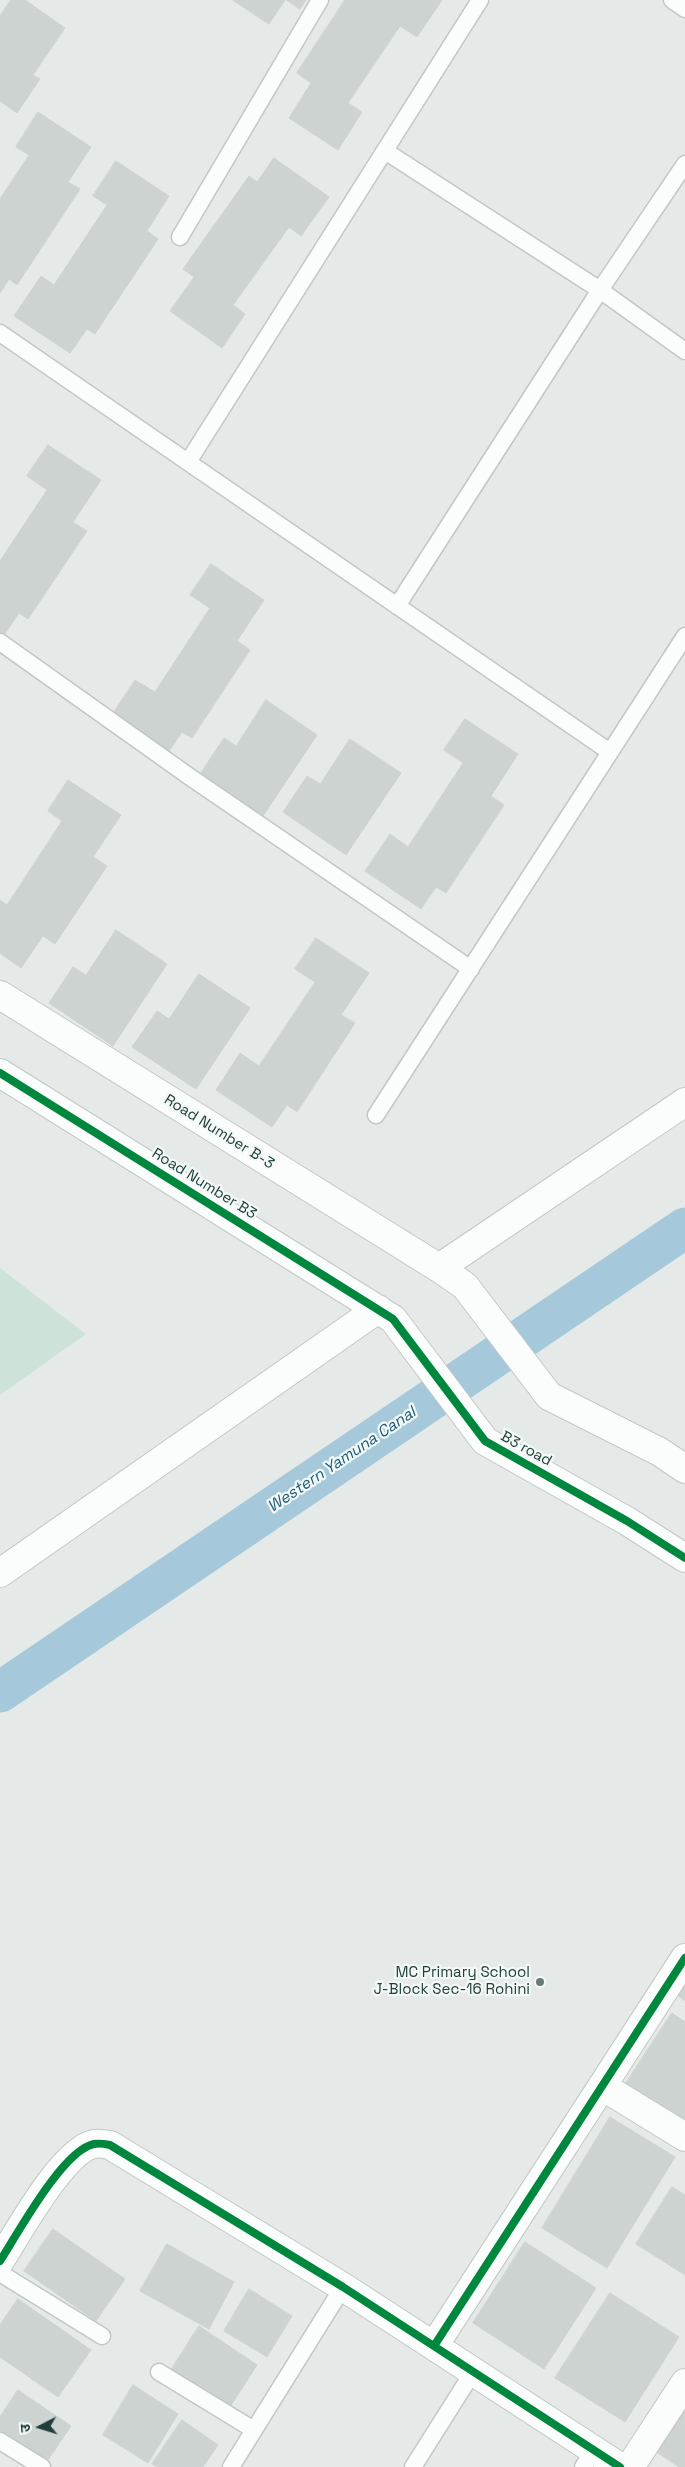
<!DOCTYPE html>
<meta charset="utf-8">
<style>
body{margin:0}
#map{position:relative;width:685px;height:2467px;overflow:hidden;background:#e5eae9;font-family:"Space Grotesk","Noto Sans Devanagari",sans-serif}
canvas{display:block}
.north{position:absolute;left:15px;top:2402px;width:50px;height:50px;-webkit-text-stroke:4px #f3f9f7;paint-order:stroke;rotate:265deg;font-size:14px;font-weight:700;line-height:20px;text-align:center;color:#213e3b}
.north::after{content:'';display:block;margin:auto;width:18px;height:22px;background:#213e3b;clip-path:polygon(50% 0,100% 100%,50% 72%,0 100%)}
</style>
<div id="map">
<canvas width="685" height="2467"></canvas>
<div class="north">उ</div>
</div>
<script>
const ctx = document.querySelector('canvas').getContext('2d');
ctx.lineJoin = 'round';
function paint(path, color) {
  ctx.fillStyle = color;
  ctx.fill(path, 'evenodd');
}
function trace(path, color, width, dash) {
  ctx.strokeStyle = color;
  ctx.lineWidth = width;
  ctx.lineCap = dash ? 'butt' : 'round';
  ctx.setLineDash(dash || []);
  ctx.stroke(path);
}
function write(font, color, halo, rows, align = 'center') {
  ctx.font = font + ' "Space Grotesk",sans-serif';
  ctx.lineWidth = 4.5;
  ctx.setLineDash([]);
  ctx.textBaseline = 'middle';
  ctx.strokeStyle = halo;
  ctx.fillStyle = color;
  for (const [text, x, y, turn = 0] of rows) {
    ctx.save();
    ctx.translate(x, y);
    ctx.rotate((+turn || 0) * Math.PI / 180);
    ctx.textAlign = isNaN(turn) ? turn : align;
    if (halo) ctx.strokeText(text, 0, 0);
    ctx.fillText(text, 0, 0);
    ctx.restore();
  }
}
paint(new Path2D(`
 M 0,1268 L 86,1334 L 0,1395 Z`), '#cde3d8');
trace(new Path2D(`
 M 0,1692 L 685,1228`), '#a5c9da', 41);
const building = new Path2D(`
 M 11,0 L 25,0 L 65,28 L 33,75 L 40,79 L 17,113 L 0,101 L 0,16 Z
 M 233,0 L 285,0 L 269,24 Z
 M 287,0 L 306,0 L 300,9 Z
 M 345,0 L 442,0 L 417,37 L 400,26 L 348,103 L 362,112 L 338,150 L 289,118 L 311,83 L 297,73 Z
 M 38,112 L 91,147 L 68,182 L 80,189 L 17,285 L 9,279 L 0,293 L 0,199 L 29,155 L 16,147 Z
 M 274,158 L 329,197 L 301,236 L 289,227 L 233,305 L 245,314 L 222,348 L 170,311 L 194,277 L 183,269 L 249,176 L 257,182 Z
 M 116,161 L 169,196 L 147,231 L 158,239 L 95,334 L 87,329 L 70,353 L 14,316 L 41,276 L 54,285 L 107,205 L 93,196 Z
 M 48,445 L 101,480 L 73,522 L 87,531 L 28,619 L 19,613 L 4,635 L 0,632 L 0,561 L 47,490 L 27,476 Z
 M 211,564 L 264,600 L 237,641 L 250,650 L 192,738 L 182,732 L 167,754 L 111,716 L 135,680 L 155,692 L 210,608 L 190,595 Z
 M 266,700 L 317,735 L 263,816 L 200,774 L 224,738 L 236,746 Z
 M 465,719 L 518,754 L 491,796 L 504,805 L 446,893 L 436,887 L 421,909 L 365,871 L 390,834 L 408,847 L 463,763 L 444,750 Z
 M 350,739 L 401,773 L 346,855 L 283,812 L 307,776 L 320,784 Z
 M 68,780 L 121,815 L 93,857 L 107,866 L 55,944 L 43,936 L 21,968 L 0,953 L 0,900 L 7,905 L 62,821 L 48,811 Z
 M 116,930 L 167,964 L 113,1046 L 49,1003 L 73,967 L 86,975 Z
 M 316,938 L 369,973 L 341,1015 L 355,1023 L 297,1112 L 287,1105 L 272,1127 L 216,1090 L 240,1053 L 259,1066 L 315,982 L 295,969 Z
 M 199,974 L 250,1008 L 196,1089 L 132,1047 L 157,1011 L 169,1019 Z
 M 685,1982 L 685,2001 L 676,1994 Z
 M 672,2013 L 685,2022 L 685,2122 L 626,2083 Z
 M 610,2117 L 675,2157 L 607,2268 L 542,2228 Z
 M 672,2187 L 685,2195 L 685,2275 L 636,2244 Z
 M 53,2229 L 125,2279 L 96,2321 L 24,2271 Z
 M 525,2242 L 596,2288 L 544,2369 L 473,2323 Z
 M 167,2244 L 234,2282 L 209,2329 L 140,2291 Z
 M 249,2289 L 292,2316 L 267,2357 L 224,2331 Z
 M 610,2293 L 679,2337 L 625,2422 L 555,2378 Z
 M 18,2299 L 91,2350 L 58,2397 L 0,2357 L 0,2325 Z
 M 199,2326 L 257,2365 L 228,2410 L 170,2372 Z
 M 133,2385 L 178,2414 L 148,2463 L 103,2435 Z
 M 18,2390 L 71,2426 L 44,2466 L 0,2436 L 0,2417 Z
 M 685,2398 L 685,2467 L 679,2467 L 652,2449 Z
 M 182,2420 L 218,2445 L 203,2467 L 157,2467 L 152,2464 Z`);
paint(building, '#ccd3d1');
trace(building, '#cdd3d2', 1);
const service = new Path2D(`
 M 672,0 L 685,9
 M 385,151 L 600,290 L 685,351
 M 180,237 L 320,0
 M 0,333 L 610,752
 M 188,462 L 480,0
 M 397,606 L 600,290 L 685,164
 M 0,642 L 190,777 L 471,969
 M 376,1115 L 685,636
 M 0,2273 L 102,2336
 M 159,2372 L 254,2430
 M 0,2441 L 42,2467
 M 231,2467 L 343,2287
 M 413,2467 L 473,2372
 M 583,2467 L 594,2450`);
const minor = new Path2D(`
 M 602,2086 L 685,2137
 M 0,2261 C 18,2233 63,2150 94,2144 C 99,2143 105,2144 110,2145 L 343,2287 L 620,2467
 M 434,2346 L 685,1958
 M 630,2467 L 685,2383`);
const tertiary = new Path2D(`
 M 0,995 L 439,1268 L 465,1286 L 549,1396 L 660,1452 L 685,1469
 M 0,1073 L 393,1319 L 485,1441 L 627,1521 L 685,1558
 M 439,1268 L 685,1102
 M 0,1573 L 378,1309`);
trace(service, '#c2c7c6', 19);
trace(minor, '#c2c7c6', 30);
trace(tertiary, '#c2c7c6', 30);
trace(service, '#fbfcfc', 16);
trace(minor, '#fbfcfc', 28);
trace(tertiary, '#fbfcfc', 28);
trace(new Path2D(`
 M 0,1073 L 393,1319 L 485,1441 L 627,1521 L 685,1558
 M 0,2261 C 18,2233 63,2150 94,2144 C 99,2143 105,2144 110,2145 L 343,2287 L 620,2467
 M 434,2346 L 685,1958`), '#00873e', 8);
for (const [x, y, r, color] of [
 [540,1982,5,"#667a78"]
]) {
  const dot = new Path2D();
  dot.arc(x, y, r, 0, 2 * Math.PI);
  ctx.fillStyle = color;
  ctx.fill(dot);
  trace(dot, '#f3f9f7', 2);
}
write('15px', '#213e3b', '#f3f9f7', [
 ["Road Number B-3",219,1132,32],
 ["Road Number B3",204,1184,32],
 ["B3 road",526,1449,29]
]);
write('15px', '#213e3b', '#f3f9f7', [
 ["MC Primary School",530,1973],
 ["J-Block Sec-16 Rohini",530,1990]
], 'right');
write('italic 16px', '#1a5b7c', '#f3f9f7', [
 ["Western Yamuna Canal",342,1460,-34]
]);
</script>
